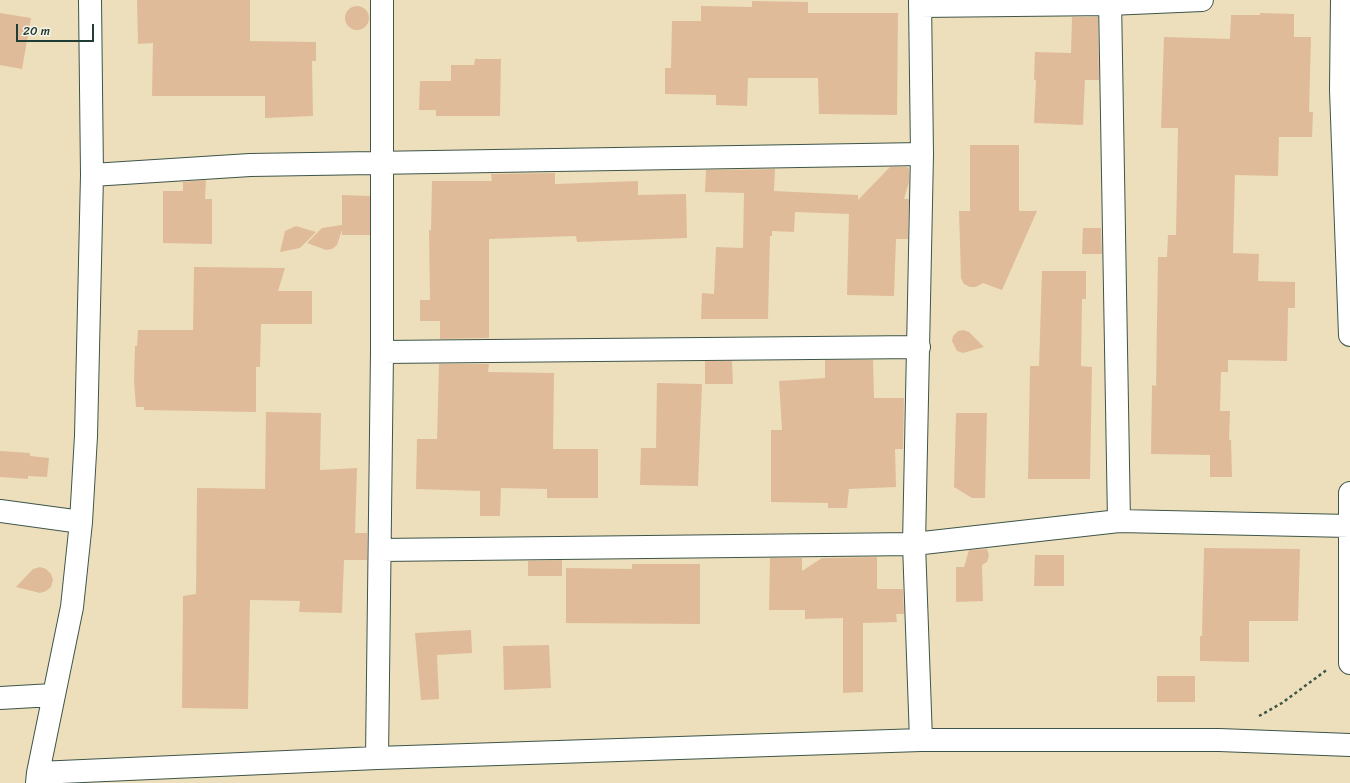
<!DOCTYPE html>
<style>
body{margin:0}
#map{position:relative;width:1350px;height:783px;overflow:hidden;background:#eddfbc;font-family:Sriracha,sans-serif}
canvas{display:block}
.scale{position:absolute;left:16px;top:24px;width:78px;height:18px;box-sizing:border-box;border:2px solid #1f3d34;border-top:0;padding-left:5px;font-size:12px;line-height:14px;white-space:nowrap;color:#1f3d34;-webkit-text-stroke:3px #f7f3e8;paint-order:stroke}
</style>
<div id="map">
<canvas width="1350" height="783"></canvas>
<div class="scale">20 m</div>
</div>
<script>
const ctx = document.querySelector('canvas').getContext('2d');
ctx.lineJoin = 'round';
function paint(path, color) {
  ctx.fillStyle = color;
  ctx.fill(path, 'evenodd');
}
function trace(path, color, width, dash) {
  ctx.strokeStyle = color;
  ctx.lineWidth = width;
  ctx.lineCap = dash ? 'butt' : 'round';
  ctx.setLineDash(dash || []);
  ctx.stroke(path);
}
paint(new Path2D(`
 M 137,0 L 250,0 L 250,41 L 316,42 L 316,61 L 312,61 L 313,116 L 265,118 L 265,96 L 152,96 L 153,43 L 138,44 Z
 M 752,1 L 808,2 L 808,13 L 898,13 L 897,115 L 819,114 L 818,78 L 748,78 L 747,106 L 716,105 L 716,95 L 665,94 L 665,68 L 671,68 L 672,21 L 701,21 L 701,6 L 752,7 Z
 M345 18a12 12 0 1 1 24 0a12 12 0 1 1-24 0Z
 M 0,13 L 31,18 L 22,69 L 0,65 Z
 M 1260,13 L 1294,14 L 1294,37 L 1311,37 L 1309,112 L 1313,112 L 1312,137 L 1279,137 L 1278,176 L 1235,175 L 1233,253 L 1259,254 L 1258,281 L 1295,282 L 1295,308 L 1288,308 L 1287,361 L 1228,360 L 1228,372 L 1221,372 L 1220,411 L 1230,411 L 1229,440 L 1231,440 L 1232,477 L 1210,477 L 1210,455 L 1151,454 L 1152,385 L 1156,386 L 1158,257 L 1167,257 L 1168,235 L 1176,235 L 1178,128 L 1161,128 L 1164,37 L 1230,39 L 1231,15 L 1260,15 Z
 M 1072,17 L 1098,17 L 1099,80 L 1085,80 L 1083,125 L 1034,123 L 1036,80 L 1034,80 L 1035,52 L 1071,53 Z
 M 475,59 L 501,59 L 500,116 L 436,116 L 436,110 L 419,110 L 420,81 L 451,81 L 451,65 L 474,65 Z
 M 970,145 L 1019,145 L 1019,211 L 1037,211 L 1002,290 L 983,283 L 976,287 L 970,287 L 964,284 L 961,278 L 959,211 L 970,211 Z
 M 890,167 L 907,167 L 909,169 L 909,182 L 904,199 L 909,199 L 908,239 L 896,239 L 894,296 L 847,295 L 849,214 L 795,212 L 794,232 L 772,231 L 772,236 L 770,236 L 768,319 L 701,319 L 702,293 L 714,294 L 716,247 L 743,248 L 744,193 L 705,192 L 706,170 L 775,169 L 774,191 L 858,195 L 858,200 Z
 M 555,173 L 555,184 L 638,181 L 638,195 L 686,194 L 687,238 L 577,242 L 576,236 L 489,239 L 489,338 L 440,339 L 440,321 L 420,321 L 420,300 L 430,300 L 429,230 L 431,230 L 432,181 L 492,181 L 491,174 Z
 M 206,180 L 205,199 L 212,199 L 212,244 L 163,243 L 163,191 L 183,191 L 183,182 Z
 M 342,195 L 370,196 L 370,235 L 342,235 L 342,230 L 337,245 L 332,249 L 326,250 L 307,243 L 322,228 L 342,225 Z
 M 296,226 L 316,232 L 300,248 L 280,252 L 285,231 Z
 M 1083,228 L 1101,228 L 1102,254 L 1082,254 Z
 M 194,267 L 285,268 L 278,291 L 312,291 L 312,324 L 261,324 L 260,367 L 256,367 L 256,412 L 144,410 L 144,407 L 136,407 L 134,381 L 135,346 L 137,346 L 138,330 L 193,330 Z
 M 1042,271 L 1086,271 L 1086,299 L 1082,299 L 1081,366 L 1092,367 L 1090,479 L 1028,479 L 1030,366 L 1039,366 Z
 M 963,330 L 969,332 L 984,347 L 963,353 L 957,351 L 952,341 L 953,336 L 958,331 Z
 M 825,360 L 873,360 L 874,398 L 904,398 L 903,449 L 895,449 L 896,487 L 849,489 L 847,508 L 828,508 L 828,503 L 771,502 L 771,430 L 782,430 L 779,381 L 825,378 Z
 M 705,361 L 732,361 L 733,384 L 705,384 Z
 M 439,364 L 489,364 L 488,372 L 554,373 L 553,449 L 598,449 L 598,498 L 547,498 L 547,489 L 501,488 L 500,516 L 480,516 L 480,491 L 416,489 L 417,439 L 437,439 Z
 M 657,383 L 702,384 L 698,486 L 640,485 L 641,448 L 656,448 Z
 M 266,412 L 321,413 L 320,470 L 357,468 L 355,533 L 367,533 L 367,560 L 344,560 L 342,613 L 299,612 L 300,601 L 250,600 L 248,709 L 182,708 L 183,596 L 196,594 L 197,488 L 265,489 Z
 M 956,413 L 987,413 L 985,498 L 972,498 L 954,487 Z
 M 0,451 L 30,453 L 30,456 L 49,458 L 47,477 L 28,476 L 28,479 L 0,477 Z
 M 1204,548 L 1300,549 L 1298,621 L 1249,621 L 1249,662 L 1200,661 L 1200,636 L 1202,636 Z
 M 987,549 L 989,555 L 987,562 L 982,565 L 983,601 L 956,602 L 956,567 L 964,567 L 969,550 Z
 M 1035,555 L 1064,555 L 1064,586 L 1034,586 Z
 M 877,557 L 877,589 L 903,589 L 904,614 L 896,614 L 897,622 L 863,623 L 863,692 L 843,693 L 843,618 L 805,619 L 805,610 L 769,610 L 770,558 L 802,558 L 802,571 L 822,558 Z
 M 562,560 L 562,576 L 528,576 L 528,561 Z
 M 632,564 L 700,564 L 700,624 L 566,623 L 566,568 L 632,569 Z
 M 40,567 L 46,569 L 51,574 L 53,580 L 51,587 L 46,591 L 40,593 L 16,587 L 33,569 Z
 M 471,630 L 472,653 L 437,655 L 439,699 L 421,700 L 415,633 Z
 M 549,645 L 551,688 L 504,690 L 503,646 Z
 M 1157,676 L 1195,676 L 1195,702 L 1157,702 Z`), '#e0bb99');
const street = new Path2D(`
 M 920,0 L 922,154 L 914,544 L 921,740
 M 1110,0 L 1119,521
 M 1342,0 L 1341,90 L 1350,335
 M 920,6 L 1109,4 L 1202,0
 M 92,175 L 250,165 L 922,154
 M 382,352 L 919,347
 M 1350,493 L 1350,663
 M 0,511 L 81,522
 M 380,550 L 914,544 L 1119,521 L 1349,526
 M 0,698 L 53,695
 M 377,758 L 382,352 L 382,0
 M 38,773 L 72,607 L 81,522 L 86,436 L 92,175 L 90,0
 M 37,783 L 38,773 L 377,758 L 921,740 L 1219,740 L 1350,745`);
trace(street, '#3e5548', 24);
trace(new Path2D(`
 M 1259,716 L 1282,703 L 1328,669`), '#3e5548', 2.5, [3, 3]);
trace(street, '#fff', 22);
</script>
